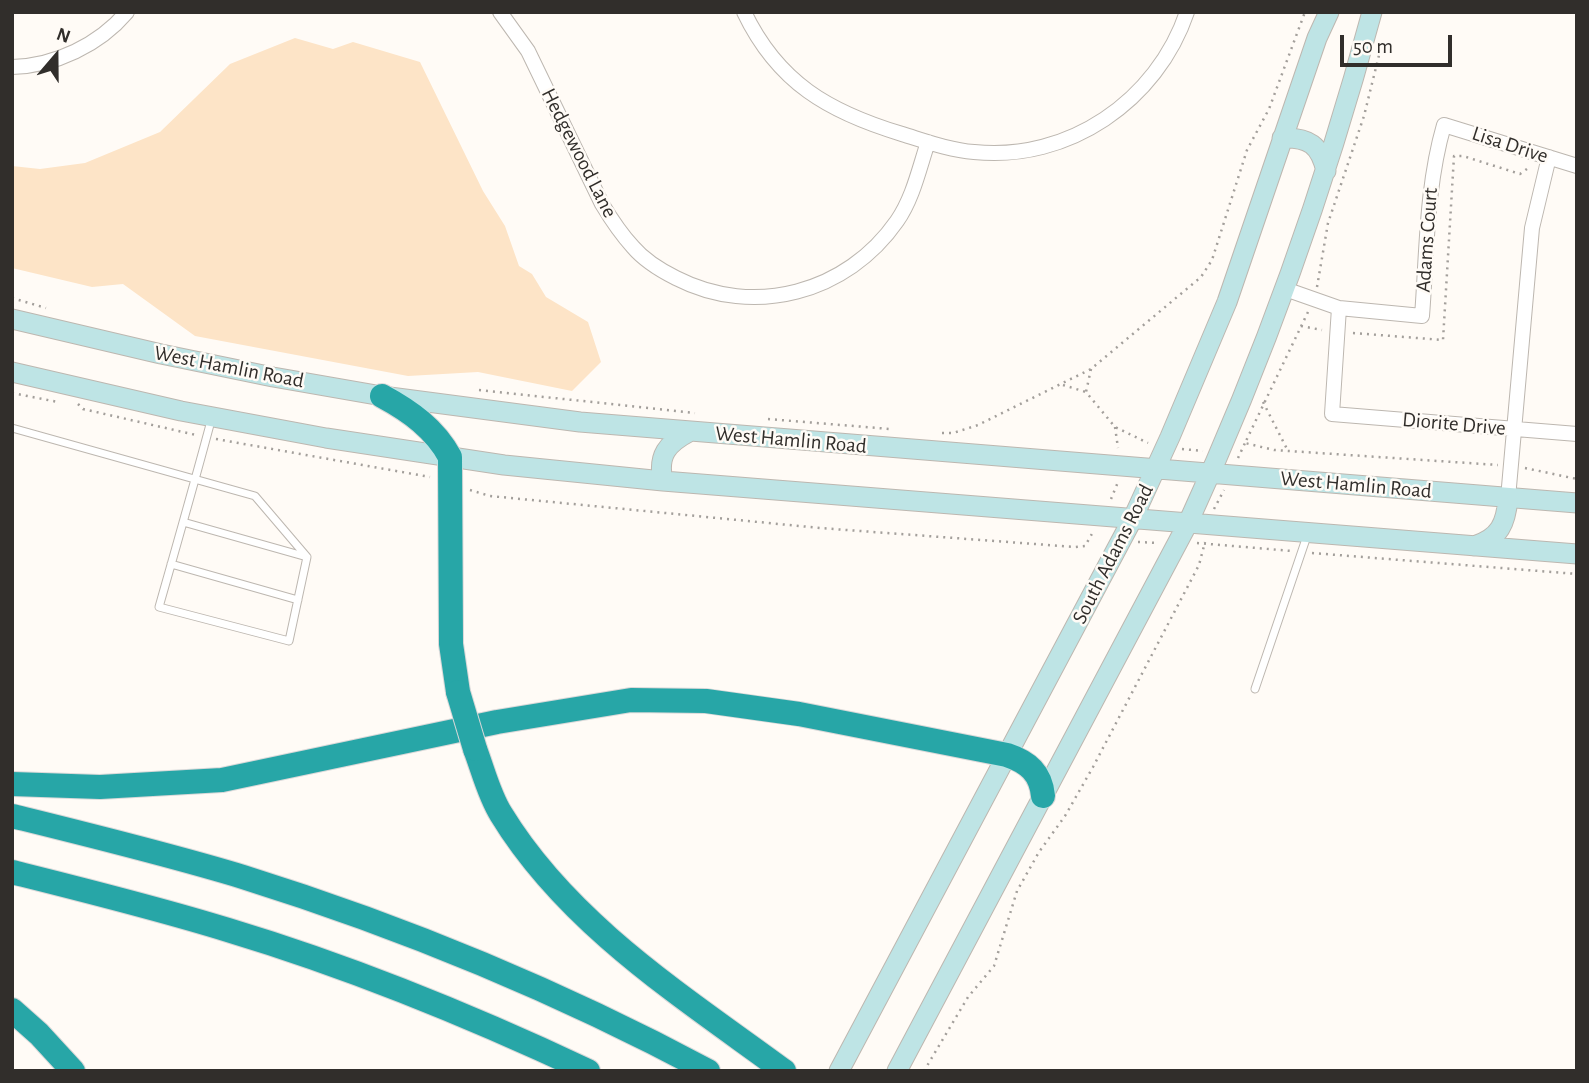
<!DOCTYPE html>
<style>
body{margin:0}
#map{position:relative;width:1589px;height:1083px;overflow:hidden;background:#fffbf6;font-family:"Alegreya Sans",sans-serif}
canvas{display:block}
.frame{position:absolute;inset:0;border:14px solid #312e2b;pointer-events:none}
.north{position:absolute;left:21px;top:21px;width:70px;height:70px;-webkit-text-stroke:5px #fffbf6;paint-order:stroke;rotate:20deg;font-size:19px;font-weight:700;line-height:28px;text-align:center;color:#312e2b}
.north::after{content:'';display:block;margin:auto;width:24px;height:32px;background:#312e2b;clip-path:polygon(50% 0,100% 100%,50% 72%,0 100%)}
.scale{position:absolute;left:1340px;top:35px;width:112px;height:32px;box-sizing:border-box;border:4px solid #312e2b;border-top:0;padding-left:9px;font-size:21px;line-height:24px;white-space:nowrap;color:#312e2b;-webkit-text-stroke:5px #fffbf6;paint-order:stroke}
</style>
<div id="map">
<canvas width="1589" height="1083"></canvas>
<div class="frame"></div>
<div class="north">N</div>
<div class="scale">50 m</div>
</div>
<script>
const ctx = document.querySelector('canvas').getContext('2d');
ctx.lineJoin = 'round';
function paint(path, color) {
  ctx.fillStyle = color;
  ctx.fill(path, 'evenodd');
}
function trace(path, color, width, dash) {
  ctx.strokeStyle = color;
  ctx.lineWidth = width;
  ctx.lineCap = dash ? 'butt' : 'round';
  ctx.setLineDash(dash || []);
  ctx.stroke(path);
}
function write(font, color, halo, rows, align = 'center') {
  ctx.font = font + ' "Alegreya Sans",sans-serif';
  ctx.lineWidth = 5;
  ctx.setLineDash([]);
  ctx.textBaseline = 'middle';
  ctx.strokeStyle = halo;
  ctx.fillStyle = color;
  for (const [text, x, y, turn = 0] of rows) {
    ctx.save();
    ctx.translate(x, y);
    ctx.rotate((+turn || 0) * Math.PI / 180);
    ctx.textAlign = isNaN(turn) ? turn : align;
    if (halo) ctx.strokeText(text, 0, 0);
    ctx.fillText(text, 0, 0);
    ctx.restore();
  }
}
paint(new Path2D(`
 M 295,38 L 333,49 L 353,42 L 420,62 L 483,191 L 505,226 L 519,266 L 532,274 L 546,297 L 588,322 L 601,362 L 572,391 L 478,372 L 408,376 L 195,336 L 123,284 L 92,287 L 12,268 L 12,166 L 40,169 L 85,163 L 160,132 L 230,64 Z`), '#fde4c7');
const lane = new Path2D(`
 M 12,428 L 255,496 L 307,557 L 289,641 L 159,607 C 177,544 195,481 212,417
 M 183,522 L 307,557
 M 171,564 L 298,600
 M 1255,689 L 1308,533`);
const street = new Path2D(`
 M 500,12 L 528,51 L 602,204 C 611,219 621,234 633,247 C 644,260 660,270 676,278 C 754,318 847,293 897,221 C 913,198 919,169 928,142
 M 744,12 C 778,83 829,112 902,134 C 925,141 949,150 974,152 C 1068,162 1157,101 1187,12
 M 12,67 C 55,66 99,45 127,12
 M 1285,289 L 1339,308 L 1422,316 C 1427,252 1426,187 1444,125 L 1577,166
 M 1339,308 L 1332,414 L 1577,434
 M 1508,498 L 1532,228 L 1549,157`);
const secondary = new Path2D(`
 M 1282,138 C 1309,137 1320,145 1326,171
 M 12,319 L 161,354 L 273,377 L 382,396 L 580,422 L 1577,503
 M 12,372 L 181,411 L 326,438 L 504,465 L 663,481 L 1577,554
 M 663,481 C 657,455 668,443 689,432
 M 1474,546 C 1500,538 1506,523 1508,498
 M 839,1071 L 1133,518 L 1170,437 L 1227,302 L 1317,38 L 1329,12
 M 897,1071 L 1188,523 C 1264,358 1325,187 1372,12`);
const highway = new Path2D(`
 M 382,396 C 410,411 435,429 450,457 L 451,644 L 458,692
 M 475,749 C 483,770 489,795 501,814 C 568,924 682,996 784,1071
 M 12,784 L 100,787 L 222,780 L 497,722 L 631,700 L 706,701 L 799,714 L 1007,755 C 1028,762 1041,773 1043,796
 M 12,816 C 89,835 167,854 243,877 C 403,927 560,992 708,1071
 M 12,872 C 84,890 157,908 228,930 C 351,967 471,1016 588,1071
 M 12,1010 L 39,1034 L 73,1071`);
trace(lane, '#bdb7b0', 9);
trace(street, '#bdb7b0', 16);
trace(secondary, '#bdb7b0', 21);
trace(highway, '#dad9d9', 26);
trace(new Path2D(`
 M 1317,287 L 1328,223 L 1364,116 L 1382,43
 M 12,298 L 46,308
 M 1308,312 L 1245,443 L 1274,450 L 1498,465
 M 1301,326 L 1322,330
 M 1353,333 L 1443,340 L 1454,156 L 1463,156 L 1520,174 L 1531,166
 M 1091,369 L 1086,392 L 1115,427 L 1148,443
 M 1063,385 L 1086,392
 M 479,390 L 695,413
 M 12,393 L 58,402
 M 1263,402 L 1288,451
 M 78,404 L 83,409 L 196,435
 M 768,419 L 890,429
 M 1115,427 L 1118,448
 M 942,433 L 953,433 L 978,425 L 1091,369 L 1201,277 L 1212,260 L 1247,150 L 1269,109 L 1305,12
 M 216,439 L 430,477
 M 1182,449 L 1203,451
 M 1238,458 L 1245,443
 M 1525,468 L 1577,479
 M 470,490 L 490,496 L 820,528 L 1075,547 L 1085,546 L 1093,532
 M 1111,499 L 1118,482
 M 1214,509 L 1224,490
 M 1138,542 L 1159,543
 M 1197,543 L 1292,551
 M 1312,553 L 1577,574
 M 924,1071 L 968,997 L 994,966 L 1017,891 L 1039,852 L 1065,816 L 1093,767 L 1199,565 L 1205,542`), '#a39f9b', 2.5, [2, 5]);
trace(lane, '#fff', 7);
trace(street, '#fff', 14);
trace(secondary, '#bee4e5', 19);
trace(highway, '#27a6a7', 24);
const highwayBridge = new Path2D(`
 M 458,692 L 475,749`);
trace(highwayBridge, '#dad9d9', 26, []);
trace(highwayBridge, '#27a6a7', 24);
write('21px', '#312e2b', '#fffbf6', [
 ["Lisa Drive",1510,145,18],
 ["Hedgewood Lane",579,153,63],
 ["Adams Court",1427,240,-86],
 ["West Hamlin Road",229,367,11],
 ["Diorite Drive",1454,424,5],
 ["West Hamlin Road",791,440,5],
 ["West Hamlin Road",1356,485,5],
 ["South Adams Road",1113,554,-63]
]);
</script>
